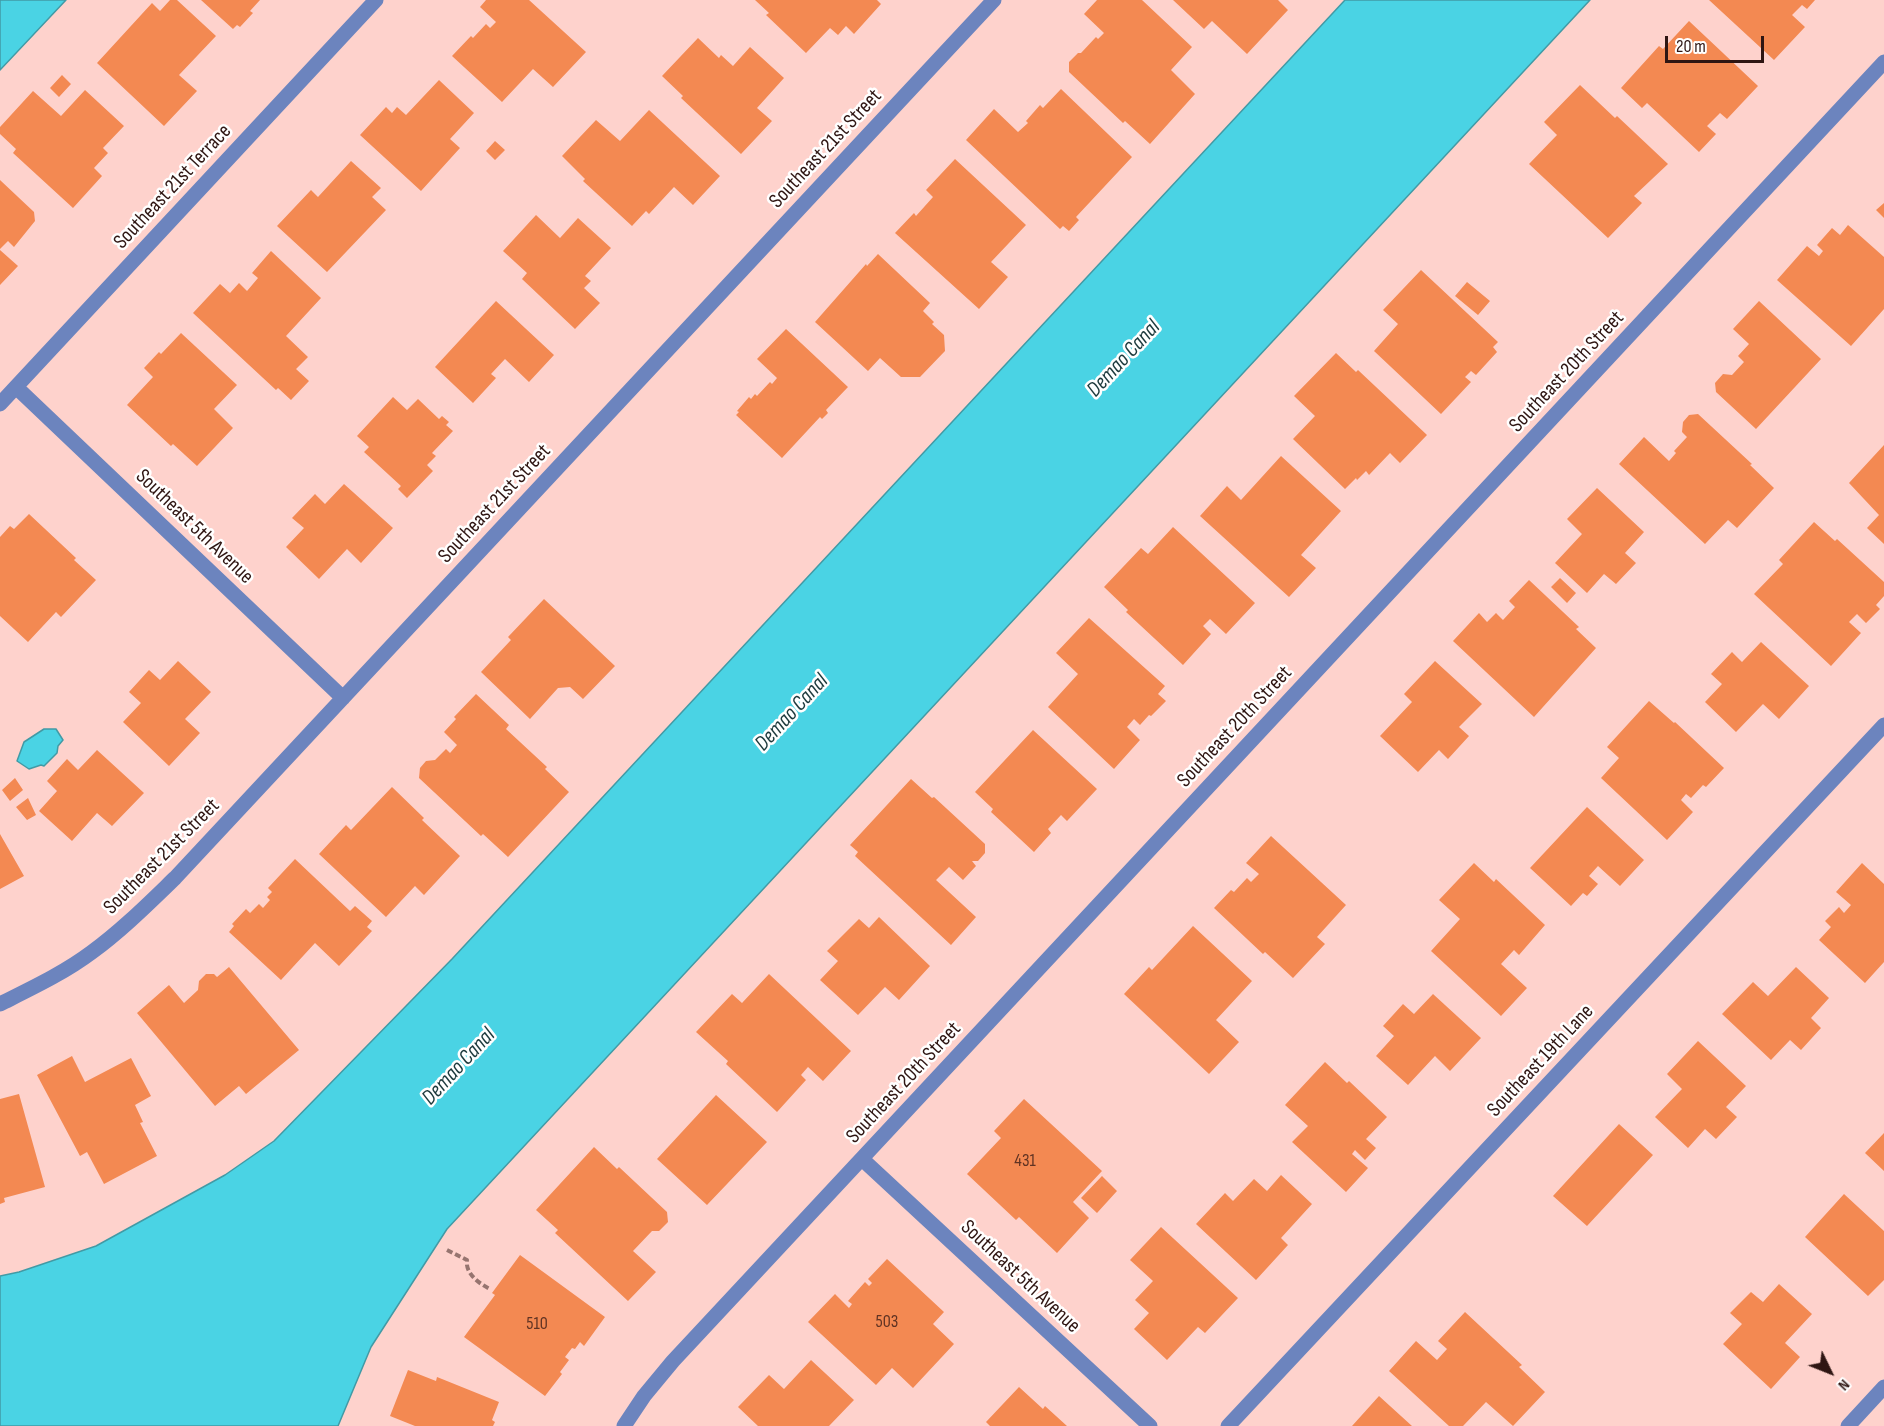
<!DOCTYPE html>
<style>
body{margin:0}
#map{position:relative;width:1884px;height:1426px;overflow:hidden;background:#fed2cc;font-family:"Sofia Sans Condensed",sans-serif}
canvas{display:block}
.north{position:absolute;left:1800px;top:1342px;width:60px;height:60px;-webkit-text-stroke:4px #fff;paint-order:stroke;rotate:133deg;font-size:16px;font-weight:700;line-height:24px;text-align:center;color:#2f1613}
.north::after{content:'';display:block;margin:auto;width:21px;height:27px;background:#2f1613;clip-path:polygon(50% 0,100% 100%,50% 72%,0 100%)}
.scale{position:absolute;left:1665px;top:36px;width:99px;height:27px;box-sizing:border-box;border:3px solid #2f1613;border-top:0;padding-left:8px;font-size:18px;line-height:21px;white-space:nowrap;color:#2f1613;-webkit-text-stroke:4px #fff;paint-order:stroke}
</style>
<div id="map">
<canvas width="1884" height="1426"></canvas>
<div class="north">N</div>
<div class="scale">20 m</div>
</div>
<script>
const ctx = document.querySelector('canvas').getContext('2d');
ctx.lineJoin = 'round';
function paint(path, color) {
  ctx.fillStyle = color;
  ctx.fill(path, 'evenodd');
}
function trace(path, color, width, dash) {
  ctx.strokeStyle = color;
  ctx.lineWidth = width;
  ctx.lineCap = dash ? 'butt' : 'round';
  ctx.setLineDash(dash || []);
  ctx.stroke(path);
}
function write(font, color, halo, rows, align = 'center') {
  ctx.font = font + ' "Sofia Sans Condensed",sans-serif';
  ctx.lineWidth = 5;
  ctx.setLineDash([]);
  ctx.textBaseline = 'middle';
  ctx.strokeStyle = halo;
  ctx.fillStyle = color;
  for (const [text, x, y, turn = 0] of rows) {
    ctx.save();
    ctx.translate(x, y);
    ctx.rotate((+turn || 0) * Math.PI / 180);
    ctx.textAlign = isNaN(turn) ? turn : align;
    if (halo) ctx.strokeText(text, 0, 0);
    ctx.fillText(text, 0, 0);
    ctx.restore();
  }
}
const water = new Path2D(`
 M 0,0 L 66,0 L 0,70 Z
 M 1345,0 L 1590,0 L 447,1229 L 371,1347 L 338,1426 L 0,1426 L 0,1276 L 19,1272 L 96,1246 L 225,1175 L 274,1141 L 452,959 Z
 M 44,729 L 56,729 L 63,740 L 58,746 L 57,753 L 44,766 L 41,765 L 29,769 L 17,761 L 24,742 Z`);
paint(water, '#4ad3e4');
trace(water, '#429aa5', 1.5);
paint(new Path2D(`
 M 170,0 L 177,0 L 216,36 L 179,75 L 197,91 L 164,126 L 97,63 L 152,3 L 160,11 Z
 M 201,0 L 260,0 L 250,11 L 253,13 L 240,27 L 237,25 L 233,29 Z
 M 486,0 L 529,0 L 586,52 L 553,87 L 533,69 L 502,102 L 452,56 L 471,36 L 473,38 L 486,24 L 490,28 L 496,22 L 480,7 Z
 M 755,0 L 877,0 L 881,4 L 854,34 L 846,26 L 838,35 L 830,28 L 806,53 L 766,15 L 769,13 Z
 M 1097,0 L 1142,0 L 1192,47 L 1171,70 L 1195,94 L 1150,144 L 1125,121 L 1123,123 L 1069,72 L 1069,62 L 1078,53 L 1081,53 L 1096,37 L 1098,39 L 1104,33 L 1084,14 Z
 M 1173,0 L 1278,0 L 1288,10 L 1247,54 L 1212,21 L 1204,29 Z
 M 1709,0 L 1815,0 L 1807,9 L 1802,5 L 1792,15 L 1805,27 L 1774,60 Z
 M 1689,21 L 1758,86 L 1727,119 L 1720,113 L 1707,126 L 1716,134 L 1699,152 L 1647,103 L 1642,108 L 1621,88 L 1659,46 L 1663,49 Z
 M 698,38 L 719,58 L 721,55 L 733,66 L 750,47 L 784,78 L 757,108 L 772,121 L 741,154 L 681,98 L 683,96 L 662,76 Z
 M 62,75 L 71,84 L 59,97 L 50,88 Z
 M 439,80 L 474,113 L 450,139 L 460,148 L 421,191 L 360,135 L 386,107 L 392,113 L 397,107 L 406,115 Z
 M 1580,85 L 1615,118 L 1617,116 L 1668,164 L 1634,196 L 1642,203 L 1608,238 L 1529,164 L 1557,135 L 1544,122 Z
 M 1061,89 L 1132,157 L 1076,217 L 1079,220 L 1069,231 L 1063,226 L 1060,229 L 966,140 L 994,109 L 1018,132 L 1028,123 L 1026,121 L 1040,105 L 1043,108 Z
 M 85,90 L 124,126 L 103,148 L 108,153 L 94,168 L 102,176 L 73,208 L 13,153 L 16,149 L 0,134 L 0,127 L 33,91 L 61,116 Z
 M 649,110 L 720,176 L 693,205 L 674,187 L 649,214 L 646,211 L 632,226 L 583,181 L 585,179 L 562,156 L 596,120 L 620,141 Z
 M 495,141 L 505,150 L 495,160 L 486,151 Z
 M 955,159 L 1026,225 L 991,262 L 1008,277 L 979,309 L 895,233 L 914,213 L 916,216 L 933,197 L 926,190 Z
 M 351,161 L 381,188 L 372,197 L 386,210 L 327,272 L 277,226 L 311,190 L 318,197 Z
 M 0,180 L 34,212 L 35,221 L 14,247 L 8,241 L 0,249 Z
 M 1884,203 L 1884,218 L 1876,210 Z
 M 536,215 L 560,238 L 578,218 L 611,248 L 585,276 L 591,281 L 584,288 L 600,303 L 575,329 L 522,279 L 527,273 L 503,251 Z
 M 1848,225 L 1884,257 L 1884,309 L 1851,346 L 1777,280 L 1807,246 L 1819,256 L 1823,251 L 1817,245 L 1832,228 L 1840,235 Z
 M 0,250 L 18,266 L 0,285 Z
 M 271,251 L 321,298 L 286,336 L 308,357 L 296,369 L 309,381 L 291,400 L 278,388 L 276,390 L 193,313 L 220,284 L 230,293 L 239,283 L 247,291 L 258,278 L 252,273 Z
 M 878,254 L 930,303 L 923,311 L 934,322 L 932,324 L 944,335 L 945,351 L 920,377 L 901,377 L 880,358 L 868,371 L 815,322 L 866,264 L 867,266 Z
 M 1421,270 L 1498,342 L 1493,347 L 1497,352 L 1476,375 L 1471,371 L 1465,377 L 1471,382 L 1441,414 L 1374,351 L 1398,324 L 1383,310 Z
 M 1467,282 L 1490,301 L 1478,315 L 1455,296 Z
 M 496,301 L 554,355 L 529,382 L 505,359 L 491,374 L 496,378 L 473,403 L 435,367 Z
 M 1759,301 L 1821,359 L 1756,429 L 1716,392 L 1715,383 L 1723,374 L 1732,375 L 1744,362 L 1738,356 L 1749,344 L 1733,329 Z
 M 786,329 L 848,387 L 826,410 L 828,413 L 822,419 L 820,417 L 782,458 L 736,415 L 739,412 L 737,411 L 749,397 L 751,399 L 755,394 L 757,396 L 770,382 L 772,384 L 777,378 L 757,359 Z
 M 181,333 L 237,385 L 214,409 L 233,428 L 197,466 L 173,444 L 171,446 L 127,405 L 153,377 L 144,368 L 159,352 L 161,354 Z
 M 1336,353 L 1356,372 L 1358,370 L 1427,435 L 1400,463 L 1390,453 L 1369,475 L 1366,471 L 1357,480 L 1356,478 L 1345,489 L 1293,439 L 1315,416 L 1294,396 Z
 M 393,397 L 407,410 L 418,399 L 439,419 L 442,416 L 449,422 L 446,425 L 453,431 L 432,453 L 436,456 L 427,465 L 433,471 L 407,498 L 398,489 L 401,486 L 364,452 L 369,447 L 357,436 Z
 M 1698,414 L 1752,464 L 1750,465 L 1774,488 L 1737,528 L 1728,520 L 1705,544 L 1619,464 L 1644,437 L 1669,461 L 1676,453 L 1674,451 L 1687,437 L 1682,432 L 1683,422 L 1689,415 Z
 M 1884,445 L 1884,544 L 1867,528 L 1879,515 L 1849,483 Z
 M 1281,456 L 1341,511 L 1301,555 L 1316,568 L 1289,597 L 1200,516 L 1227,486 L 1241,500 Z
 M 344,484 L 393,528 L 361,563 L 347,549 L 319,579 L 286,547 L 304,528 L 292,518 L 315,494 L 325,504 Z
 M 1597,488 L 1644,532 L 1625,553 L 1636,563 L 1616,584 L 1604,574 L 1587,593 L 1555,563 L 1582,534 L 1567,519 Z
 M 29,514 L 76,558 L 74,560 L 96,580 L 61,617 L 56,612 L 28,642 L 0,616 L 0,537 L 10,526 L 14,529 Z
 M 1814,522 L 1835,541 L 1837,539 L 1884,582 L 1884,596 L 1876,605 L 1880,609 L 1866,623 L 1857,614 L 1849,622 L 1861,633 L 1831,666 L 1754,594 L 1783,564 L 1779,560 Z
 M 1173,527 L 1255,603 L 1226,634 L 1210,619 L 1203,626 L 1211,634 L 1183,665 L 1126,612 L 1128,610 L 1104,587 L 1141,548 L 1148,554 Z
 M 1560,578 L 1576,593 L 1567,603 L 1551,587 Z
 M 1529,580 L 1579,627 L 1576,629 L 1596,648 L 1534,717 L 1453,641 L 1479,613 L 1487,622 L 1496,613 L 1503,620 L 1515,607 L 1509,601 Z
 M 544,599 L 615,666 L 583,699 L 570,687 L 558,688 L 530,719 L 481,672 L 511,640 L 508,637 Z
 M 1089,618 L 1165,686 L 1158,694 L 1166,701 L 1151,716 L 1149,715 L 1140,725 L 1134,719 L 1127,727 L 1140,740 L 1114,769 L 1048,707 L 1078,674 L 1056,653 Z
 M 1761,642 L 1809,686 L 1779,719 L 1763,704 L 1736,732 L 1705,702 L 1722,684 L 1711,674 L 1732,652 L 1742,662 Z
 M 178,661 L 211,692 L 185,719 L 200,733 L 169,766 L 123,722 L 141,703 L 129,692 L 149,670 L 160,680 Z
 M 1435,661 L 1482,704 L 1459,727 L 1469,736 L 1448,759 L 1439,750 L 1418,772 L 1380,736 L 1412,702 L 1404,694 Z
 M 476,694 L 509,725 L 506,729 L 547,767 L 545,769 L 569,792 L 508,857 L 483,834 L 481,836 L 419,778 L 420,768 L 426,761 L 435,760 L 446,749 L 450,753 L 457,745 L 444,732 L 456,719 L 454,717 Z
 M 1649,701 L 1674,723 L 1675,722 L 1724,768 L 1706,787 L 1703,785 L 1691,798 L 1686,794 L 1681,800 L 1693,812 L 1667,840 L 1601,778 L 1619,758 L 1607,747 Z
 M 1033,730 L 1097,789 L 1067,821 L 1061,815 L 1048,829 L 1051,833 L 1034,852 L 991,812 L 993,809 L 975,792 Z
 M 97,750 L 144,793 L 112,826 L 97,813 L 72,841 L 39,811 L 57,791 L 47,781 L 67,759 L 78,770 Z
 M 15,778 L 23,790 L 10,801 L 2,790 Z
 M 911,779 L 932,798 L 934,797 L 985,844 L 985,853 L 978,861 L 972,861 L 976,866 L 963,880 L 949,867 L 936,880 L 976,917 L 951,945 L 855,856 L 858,852 L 850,845 Z
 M 392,787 L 424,818 L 422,820 L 460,856 L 424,895 L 415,886 L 386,917 L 319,854 L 346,825 L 351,830 Z
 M 28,798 L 36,815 L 27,820 L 16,807 Z
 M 1587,807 L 1644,860 L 1620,886 L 1598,866 L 1589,876 L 1598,884 L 1587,896 L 1583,893 L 1571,906 L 1530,868 Z
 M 0,834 L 24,876 L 0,889 Z
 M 1271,836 L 1346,905 L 1317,937 L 1325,944 L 1293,978 L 1265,952 L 1263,954 L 1214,908 L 1231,890 L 1234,892 L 1247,878 L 1251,882 L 1259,874 L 1246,863 Z
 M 295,859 L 350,911 L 355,906 L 372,921 L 367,927 L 372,931 L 339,966 L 315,943 L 281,980 L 229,932 L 234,926 L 232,924 L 246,909 L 250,913 L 259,904 L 263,908 L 270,900 L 267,897 L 272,892 L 268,888 Z
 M 1474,863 L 1494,882 L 1496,879 L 1545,925 L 1519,955 L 1514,950 L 1501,964 L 1527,988 L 1501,1016 L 1431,951 L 1460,919 L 1439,900 Z
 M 1862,863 L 1884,884 L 1884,962 L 1865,983 L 1819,940 L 1831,927 L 1825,921 L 1839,907 L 1844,913 L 1851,905 L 1836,892 Z
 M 879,917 L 930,966 L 899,1000 L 885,987 L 858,1015 L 820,980 L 838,961 L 827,951 L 859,919 L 869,928 Z
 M 1193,926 L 1252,981 L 1216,1020 L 1239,1042 L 1209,1074 L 1124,994 L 1149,967 L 1152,970 Z
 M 229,967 L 299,1050 L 246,1094 L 239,1086 L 215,1106 L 137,1013 L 169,985 L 184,1003 L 198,990 L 199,981 L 206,974 L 214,974 L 217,977 Z
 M 1796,967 L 1829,998 L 1811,1018 L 1821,1028 L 1801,1050 L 1790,1040 L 1771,1060 L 1722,1014 L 1753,982 L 1768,996 Z
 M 769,974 L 851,1051 L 823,1081 L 808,1067 L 801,1075 L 806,1080 L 777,1112 L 726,1064 L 728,1061 L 696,1032 L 732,994 L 742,1003 Z
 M 1433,994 L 1481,1038 L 1450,1071 L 1435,1056 L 1408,1085 L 1376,1056 L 1394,1036 L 1383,1026 L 1403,1004 L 1414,1014 Z
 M 1698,1041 L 1746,1086 L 1726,1107 L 1737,1117 L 1716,1139 L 1705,1129 L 1688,1148 L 1655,1117 L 1682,1089 L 1667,1074 Z
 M 72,1056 L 85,1082 L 131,1058 L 151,1096 L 135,1105 L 143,1122 L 140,1123 L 157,1156 L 104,1184 L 87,1152 L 80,1156 L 37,1075 Z
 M 1325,1062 L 1347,1083 L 1349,1081 L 1387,1117 L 1366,1139 L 1376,1148 L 1365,1160 L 1355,1150 L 1352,1154 L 1368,1168 L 1346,1192 L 1292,1142 L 1308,1126 L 1285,1105 Z
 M 19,1094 L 45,1187 L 4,1198 L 5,1202 L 0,1204 L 0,1099 Z
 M 716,1095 L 767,1142 L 707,1205 L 657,1159 Z
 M 1024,1099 L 1102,1171 L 1073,1202 L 1089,1218 L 1057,1253 L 1019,1217 L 1016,1220 L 967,1174 L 1001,1138 L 994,1131 Z
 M 1619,1124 L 1653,1155 L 1587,1226 L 1553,1196 Z
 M 1884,1133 L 1884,1171 L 1865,1153 Z
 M 594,1147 L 617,1169 L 619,1167 L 667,1212 L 668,1222 L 659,1231 L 652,1231 L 633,1251 L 656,1272 L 628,1301 L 555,1233 L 558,1230 L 536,1210 Z
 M 1281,1175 L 1312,1204 L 1281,1238 L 1288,1245 L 1256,1280 L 1196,1224 L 1225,1193 L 1233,1201 L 1254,1179 L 1267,1191 Z
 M 1102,1176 L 1117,1191 L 1097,1213 L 1081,1198 Z
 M 1844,1194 L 1884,1231 L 1884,1280 L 1868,1296 L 1805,1237 Z
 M 1161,1227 L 1238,1298 L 1205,1333 L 1198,1327 L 1167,1360 L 1134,1329 L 1149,1313 L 1135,1300 L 1153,1281 L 1130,1260 Z
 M 520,1255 L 605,1317 L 584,1346 L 580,1342 L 575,1349 L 572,1348 L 565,1357 L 569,1360 L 560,1372 L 562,1374 L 545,1396 L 464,1337 L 495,1295 L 492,1293 Z
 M 887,1259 L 944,1312 L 933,1324 L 954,1344 L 913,1388 L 892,1368 L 876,1385 L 808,1322 L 835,1294 L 849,1308 L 852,1304 L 848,1301 L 865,1282 L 869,1286 L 872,1283 L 868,1279 Z
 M 1779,1284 L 1812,1314 L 1785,1343 L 1800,1357 L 1771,1389 L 1723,1344 L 1742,1324 L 1730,1313 L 1751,1292 L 1763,1302 Z
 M 1465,1312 L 1522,1365 L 1519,1367 L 1545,1392 L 1513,1426 L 1486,1402 L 1463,1426 L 1449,1426 L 1389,1371 L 1416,1341 L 1437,1360 L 1447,1349 L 1438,1341 Z
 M 811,1360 L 854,1400 L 829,1426 L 758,1426 L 738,1407 L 769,1375 L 784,1389 Z
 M 408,1370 L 436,1381 L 437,1377 L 499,1402 L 492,1420 L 495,1422 L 493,1426 L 415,1426 L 390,1416 Z
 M 1019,1387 L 1043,1409 L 1045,1406 L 1067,1426 L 990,1426 L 986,1422 Z
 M 1379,1396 L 1412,1426 L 1352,1426 Z`), '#f38952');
trace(new Path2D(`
 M 447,1250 L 467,1260 C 465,1273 478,1283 490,1289`), '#96746f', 4, [6, 3]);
trace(new Path2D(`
 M 16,387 L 343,698
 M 0,404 L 376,0
 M 0,1004 C 32,988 64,973 92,952 C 122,930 148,904 175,878 L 994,0
 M 862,1159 L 1150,1426
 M 624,1426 L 644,1396 L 673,1361 L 1884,62
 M 1228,1426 L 1884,725
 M 1848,1426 L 1884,1387`), '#6c84be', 15);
write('18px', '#603323', null, [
 ["431",1025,1161],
 ["503",887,1322],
 ["510",537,1324]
]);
write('21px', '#2f1613', '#fff', [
 ["Southeast 21st Street",826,149,-47],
 ["Southeast 21st Terrace",173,187,-47],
 ["Southeast 20th Street",1567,372,-47],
 ["Southeast 21st Street",495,504,-47],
 ["Southeast 5th Avenue",194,527,44],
 ["Southeast 20th Street",1235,727,-47],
 ["Southeast 21st Street",162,857,-45],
 ["Southeast 19th Lane",1541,1061,-47],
 ["Southeast 20th Street",904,1083,-47],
 ["Southeast 5th Avenue",1020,1277,43]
]);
write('italic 22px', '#1d3a3d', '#fff', [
 ["Demao Canal",1124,359,-47],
 ["Demao Canal",792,713,-47],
 ["Demao Canal",459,1067,-47]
]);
</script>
